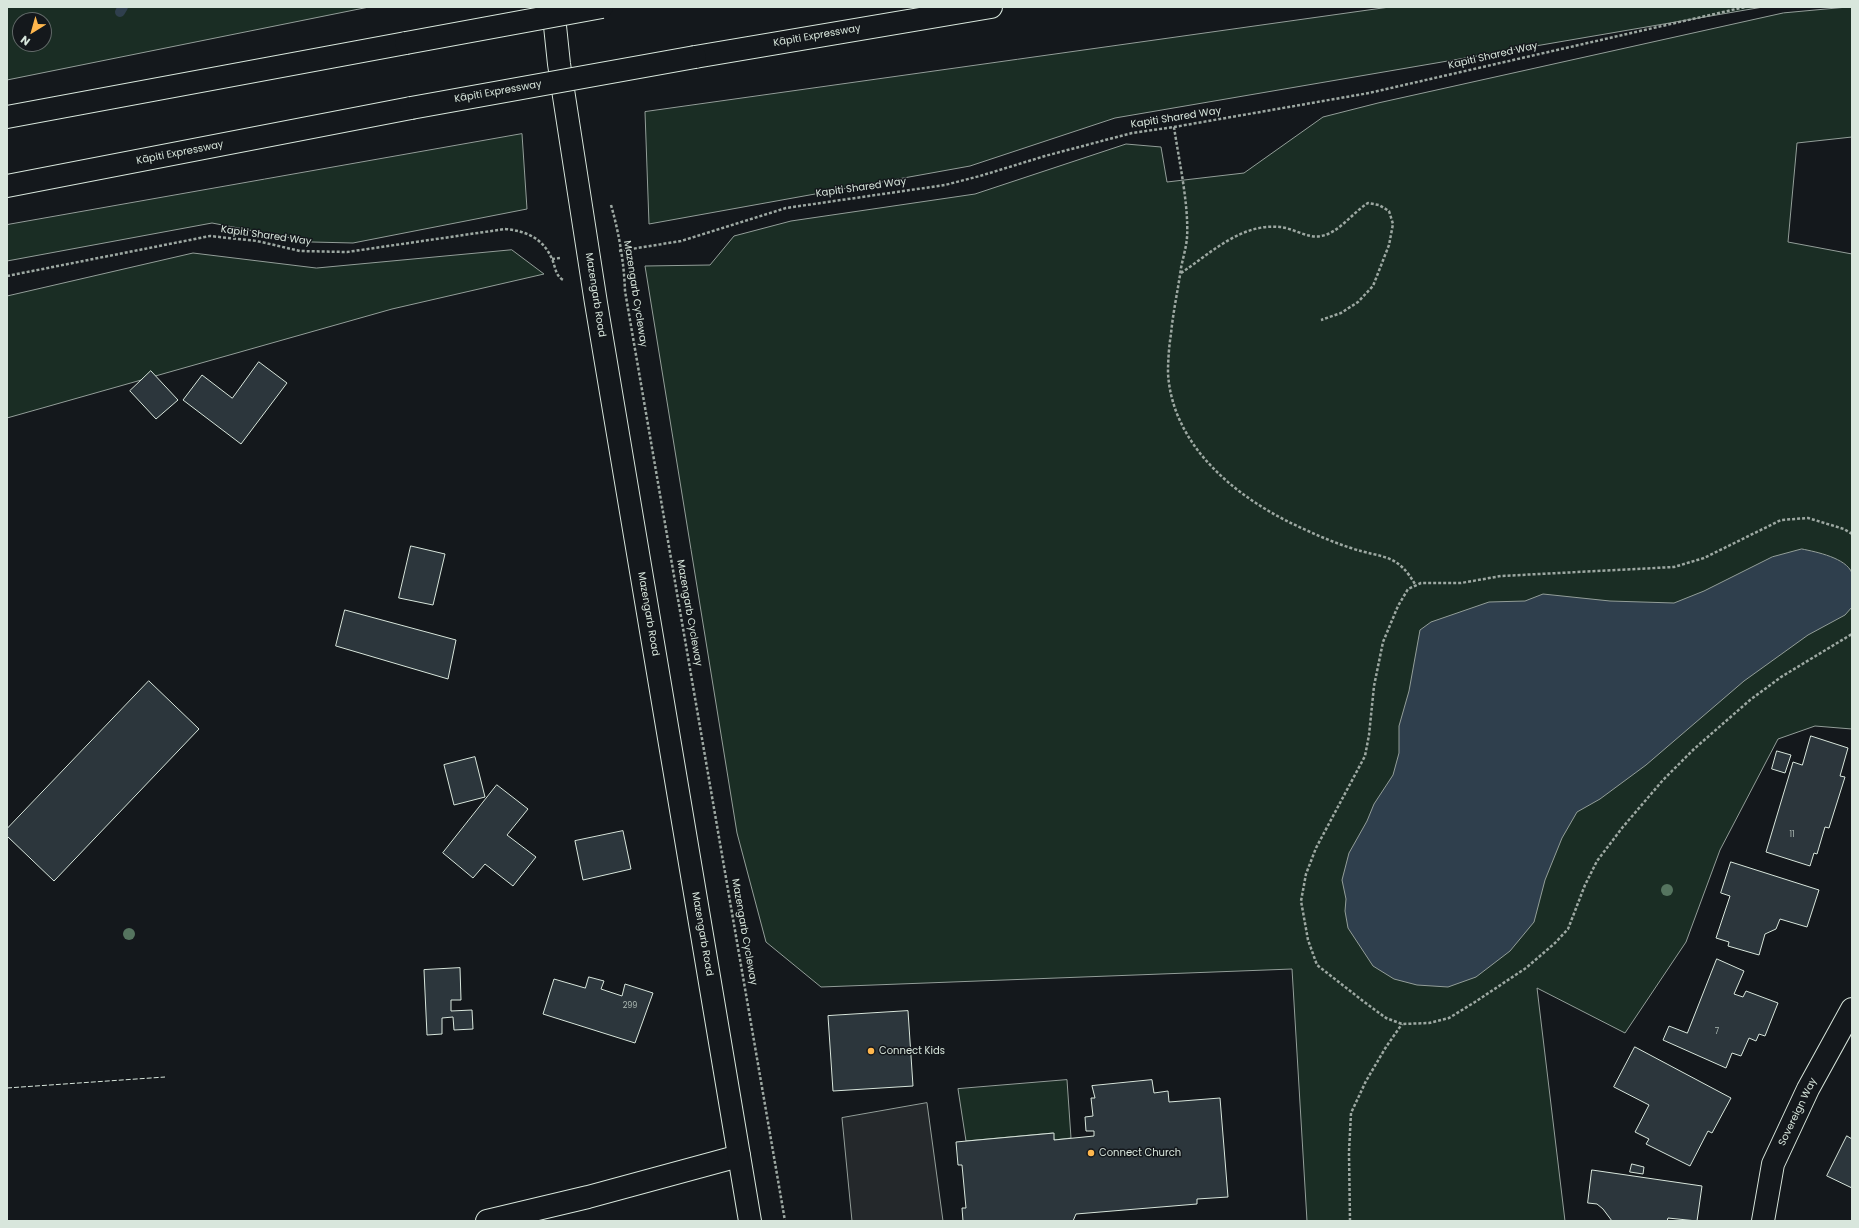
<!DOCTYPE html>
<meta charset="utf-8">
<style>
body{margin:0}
#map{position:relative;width:1859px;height:1228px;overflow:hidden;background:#14181c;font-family:Poppins,sans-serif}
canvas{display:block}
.frame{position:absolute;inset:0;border:8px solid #d8e6dc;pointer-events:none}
.north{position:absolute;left:12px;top:12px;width:40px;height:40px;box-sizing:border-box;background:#14181c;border:1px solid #626a69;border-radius:50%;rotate:217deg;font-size:11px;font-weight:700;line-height:16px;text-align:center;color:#d8e6dc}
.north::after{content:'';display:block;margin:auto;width:14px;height:18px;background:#ffb74d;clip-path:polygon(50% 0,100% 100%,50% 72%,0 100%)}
</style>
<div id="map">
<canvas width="1859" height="1228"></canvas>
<div class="frame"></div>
<div class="north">N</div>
</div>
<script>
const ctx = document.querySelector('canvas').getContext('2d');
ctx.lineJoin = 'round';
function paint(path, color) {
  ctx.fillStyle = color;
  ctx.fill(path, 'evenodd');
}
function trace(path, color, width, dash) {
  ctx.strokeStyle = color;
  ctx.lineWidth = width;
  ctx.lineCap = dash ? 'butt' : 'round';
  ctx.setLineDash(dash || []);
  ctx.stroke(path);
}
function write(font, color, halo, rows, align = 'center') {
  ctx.font = font + ' Poppins,sans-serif';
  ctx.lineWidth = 3;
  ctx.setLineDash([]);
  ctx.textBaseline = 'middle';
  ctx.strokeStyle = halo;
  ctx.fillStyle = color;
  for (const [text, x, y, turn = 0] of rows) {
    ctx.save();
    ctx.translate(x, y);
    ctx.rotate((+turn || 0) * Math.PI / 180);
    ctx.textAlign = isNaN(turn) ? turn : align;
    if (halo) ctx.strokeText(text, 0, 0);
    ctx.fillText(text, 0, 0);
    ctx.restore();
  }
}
const green = new Path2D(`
 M 7,7 L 369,7 L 7,80 ZM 20,20 L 44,20 L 44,44 L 20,44 Z
 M 1390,7 L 1763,7 L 1115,118 L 970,166 L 649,224 L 645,112 Z
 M 1852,7 L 1852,137 L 1797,143 L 1788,242 L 1852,254 L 1852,729 L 1815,726 L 1778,739 L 1720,850 L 1686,942 L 1625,1033 L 1537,988 L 1565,1221 L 1307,1221 L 1292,969 L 821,987 L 766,942 L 737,833 L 645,266 L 710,265 L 734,236 L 791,221 L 975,194 L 1126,144 L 1161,147 L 1167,182 L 1244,173 L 1323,117 L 1378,103 L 1783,13 Z
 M 522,134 L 527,209 L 353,243 L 312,242 L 212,223 L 7,261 L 7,225 Z
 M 512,250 L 544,274 L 392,309 L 7,418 L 7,296 L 193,253 L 316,268 Z
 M 1067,1080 L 1071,1138 L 1054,1140 L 1053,1133 L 966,1141 L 958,1089 Z`);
paint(green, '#1a2d24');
trace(green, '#939e99', 1);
const parking = new Path2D(`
 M 927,1103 L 943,1221 L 852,1221 L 842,1118 Z`);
paint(parking, '#24282b');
trace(parking, '#939e99', 1);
const water = new Path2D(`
 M 1802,549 C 1817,552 1846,558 1852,573 L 1852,607 L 1845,615 L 1808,635 L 1744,681 L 1646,765 L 1600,799 L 1577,812 L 1562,838 L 1545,880 L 1534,922 L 1510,951 L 1476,977 L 1448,987 L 1417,985 L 1394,979 L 1373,966 L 1348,928 L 1345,911 L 1346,899 L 1342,880 L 1349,853 L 1367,821 L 1374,804 L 1393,775 L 1399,753 L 1399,726 L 1409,691 L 1420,630 L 1431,622 L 1489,602 L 1525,601 L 1543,594 L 1610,601 L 1674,603 L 1704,591 L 1772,557 Z`);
paint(water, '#2f3f4d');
trace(water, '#939e99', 1);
trace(new Path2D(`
 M 120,12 L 123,7`), '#2f3f4d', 10);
const building = new Path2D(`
 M 259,362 L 287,383 L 241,444 L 183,400 L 202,375 L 232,398 Z
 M 151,371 L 178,400 L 156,419 L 130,391 Z
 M 411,546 L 445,554 L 433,605 L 399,598 Z
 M 345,610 L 456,640 L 448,679 L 336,646 Z
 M 149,681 L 199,729 L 54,881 L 7,836 L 7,829 Z
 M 1811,736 L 1848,748 L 1840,776 L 1845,777 L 1829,828 L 1825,827 L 1817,854 L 1814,853 L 1810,866 L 1766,852 L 1793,762 L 1802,765 Z
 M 1777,751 L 1791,755 L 1785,773 L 1772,769 Z
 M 475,757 L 485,797 L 454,805 L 444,765 Z
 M 497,785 L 528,809 L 507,835 L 536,857 L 513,886 L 485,864 L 473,878 L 443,853 Z
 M 623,831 L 631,869 L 583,880 L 575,841 Z
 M 1731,862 L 1819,890 L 1807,927 L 1780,919 L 1776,929 L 1765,934 L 1759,955 L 1728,946 L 1729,942 L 1716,938 L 1730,896 L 1721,893 Z
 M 1717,959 L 1744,971 L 1734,994 L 1743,997 L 1746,991 L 1778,1003 L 1765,1036 L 1759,1034 L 1756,1041 L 1749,1038 L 1741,1056 L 1732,1053 L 1726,1068 L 1663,1040 L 1669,1026 L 1687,1033 Z
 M 460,968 L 461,1000 L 451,1000 L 451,1011 L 472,1010 L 473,1029 L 454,1030 L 453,1017 L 442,1018 L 442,1034 L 427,1035 L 424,970 Z
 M 589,977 L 604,981 L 601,989 L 622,996 L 625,984 L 653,993 L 635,1043 L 543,1014 L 554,979 L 585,988 Z
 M 908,1011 L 913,1086 L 833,1091 L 828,1016 Z
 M 1635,1047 L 1731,1098 L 1712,1133 L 1708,1131 L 1690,1166 L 1646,1144 L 1649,1139 L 1635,1132 L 1649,1105 L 1614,1087 Z
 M 1152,1080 L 1154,1093 L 1168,1091 L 1169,1102 L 1220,1098 L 1228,1197 L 1197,1199 L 1197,1204 L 1076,1214 L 1073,1221 L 963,1221 L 962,1208 L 966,1208 L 962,1165 L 958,1165 L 956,1142 L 1054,1133 L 1054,1140 L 1094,1136 L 1094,1131 L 1086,1131 L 1085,1117 L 1093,1116 L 1091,1098 L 1095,1098 L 1092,1086 Z
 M 1847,1136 L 1852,1139 L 1852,1188 L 1827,1176 Z
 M 1632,1164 L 1644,1167 L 1643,1174 L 1630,1172 Z
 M 1592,1170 L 1702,1186 L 1697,1221 L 1668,1218 L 1667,1221 L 1612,1221 L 1603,1209 L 1597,1204 L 1588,1203 Z`);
paint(building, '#2c363c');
trace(building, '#d8e6dc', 1);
const minor = new Path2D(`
 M 487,1221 L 588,1197 L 739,1156
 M 1763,1221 L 1773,1164 L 1808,1089 L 1852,1009`);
const major = new Path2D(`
 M 553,7 L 559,64 L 596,303 L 750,1221`);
const highway = new Path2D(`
 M 695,57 L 991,7
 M 7,117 L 406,43
 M 7,186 L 411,108`);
trace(minor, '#d8e6dc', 24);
trace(major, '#d8e6dc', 24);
trace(highway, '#d8e6dc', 24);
trace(new Path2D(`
 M 1174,127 C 1179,161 1189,205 1187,238 C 1186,248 1183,258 1181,268 C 1178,290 1173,312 1171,334 C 1169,346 1168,360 1168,373 C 1172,444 1233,495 1293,524 C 1312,533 1332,542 1351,548 C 1383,559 1397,552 1416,586
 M 611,205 C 619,233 624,262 625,291 L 785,1221
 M 619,251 L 681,241 L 786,208 L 945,185 L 980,176 L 1045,156 L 1132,133 L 1174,127 L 1369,93 L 1745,7
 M 552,259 L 560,258
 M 1181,273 C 1211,253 1241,223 1280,227 C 1293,228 1308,239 1321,236 C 1339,233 1352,213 1368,203 L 1379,205 L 1389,211 L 1393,224 L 1389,245 L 1373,286 L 1358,302 L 1341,313 L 1321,320
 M 7,276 L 210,236 L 257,241 L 300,251 L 347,252 L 505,229 C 526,231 543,238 552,259 C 556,268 555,275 563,280
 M 1852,534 L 1844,529 L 1808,518 L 1781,520 L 1704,558 L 1674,567 L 1501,576 L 1461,583 L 1421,583 L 1408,589 L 1398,606 L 1383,642 L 1374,686 L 1369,735 L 1365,756 L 1316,848 L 1306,874 L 1301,901 L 1308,940 L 1317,965 L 1363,1001 L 1386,1018 L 1402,1024 L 1429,1023 L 1449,1018 L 1475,1002 L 1526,968 L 1555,943 L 1568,929 L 1585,885 L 1597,861 L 1622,828 L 1663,780 L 1694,749 L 1750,700 L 1781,677 L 1852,634
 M 1350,1221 L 1349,1152 L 1351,1113 L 1366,1081 L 1386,1047 L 1402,1024`), '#9da8a2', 2.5, [3, 2]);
trace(minor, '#14181c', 22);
trace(major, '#14181c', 22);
trace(highway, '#14181c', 22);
const highwayBridge = new Path2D(`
 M 406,43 L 602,7
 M 411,108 L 695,57`);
trace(highwayBridge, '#d8e6dc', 24, []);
trace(highwayBridge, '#14181c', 22);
trace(new Path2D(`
 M 7,1088 L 165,1077`), '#d8e6dc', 1, [5, 2]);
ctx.fillStyle = '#55745f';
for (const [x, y] of [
 [1667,890],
 [129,934]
]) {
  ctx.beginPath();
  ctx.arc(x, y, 6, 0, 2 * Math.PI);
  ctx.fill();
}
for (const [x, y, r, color] of [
 [871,1051,4,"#ffb74d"],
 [1091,1153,4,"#ffb74d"]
]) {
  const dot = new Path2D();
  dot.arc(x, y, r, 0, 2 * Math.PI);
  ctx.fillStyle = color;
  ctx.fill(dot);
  trace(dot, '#14181c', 1.5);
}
write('8px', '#adbab4', null, [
 ["11",1792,835],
 ["299",630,1006],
 ["7",1717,1032]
]);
write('10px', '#d8e6dc', '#14181c', [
 ["Kāpiti Expressway",817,36,-10],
 ["Kapiti Shared Way",1493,56,-13],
 ["Kāpiti Expressway",498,92,-10],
 ["Kapiti Shared Way",1176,118,-9],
 ["Kāpiti Expressway",180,153,-11],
 ["Kapiti Shared Way",861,188,-8],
 ["Kapiti Shared Way",266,236,8],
 ["Mazengarb Cycleway",635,294,81],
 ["Mazengarb Road",595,295,81],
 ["Mazengarb Cycleway",689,613,80],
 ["Mazengarb Road",648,614,80],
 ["Mazengarb Cycleway",744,932,80],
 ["Mazengarb Road",702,934,80],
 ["Sovereign Way",1798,1112,-64]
]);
write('10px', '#d8e6dc', '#14181c', [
 ["Connect Kids",879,1051],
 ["Connect Church",1099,1153]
], 'left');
</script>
